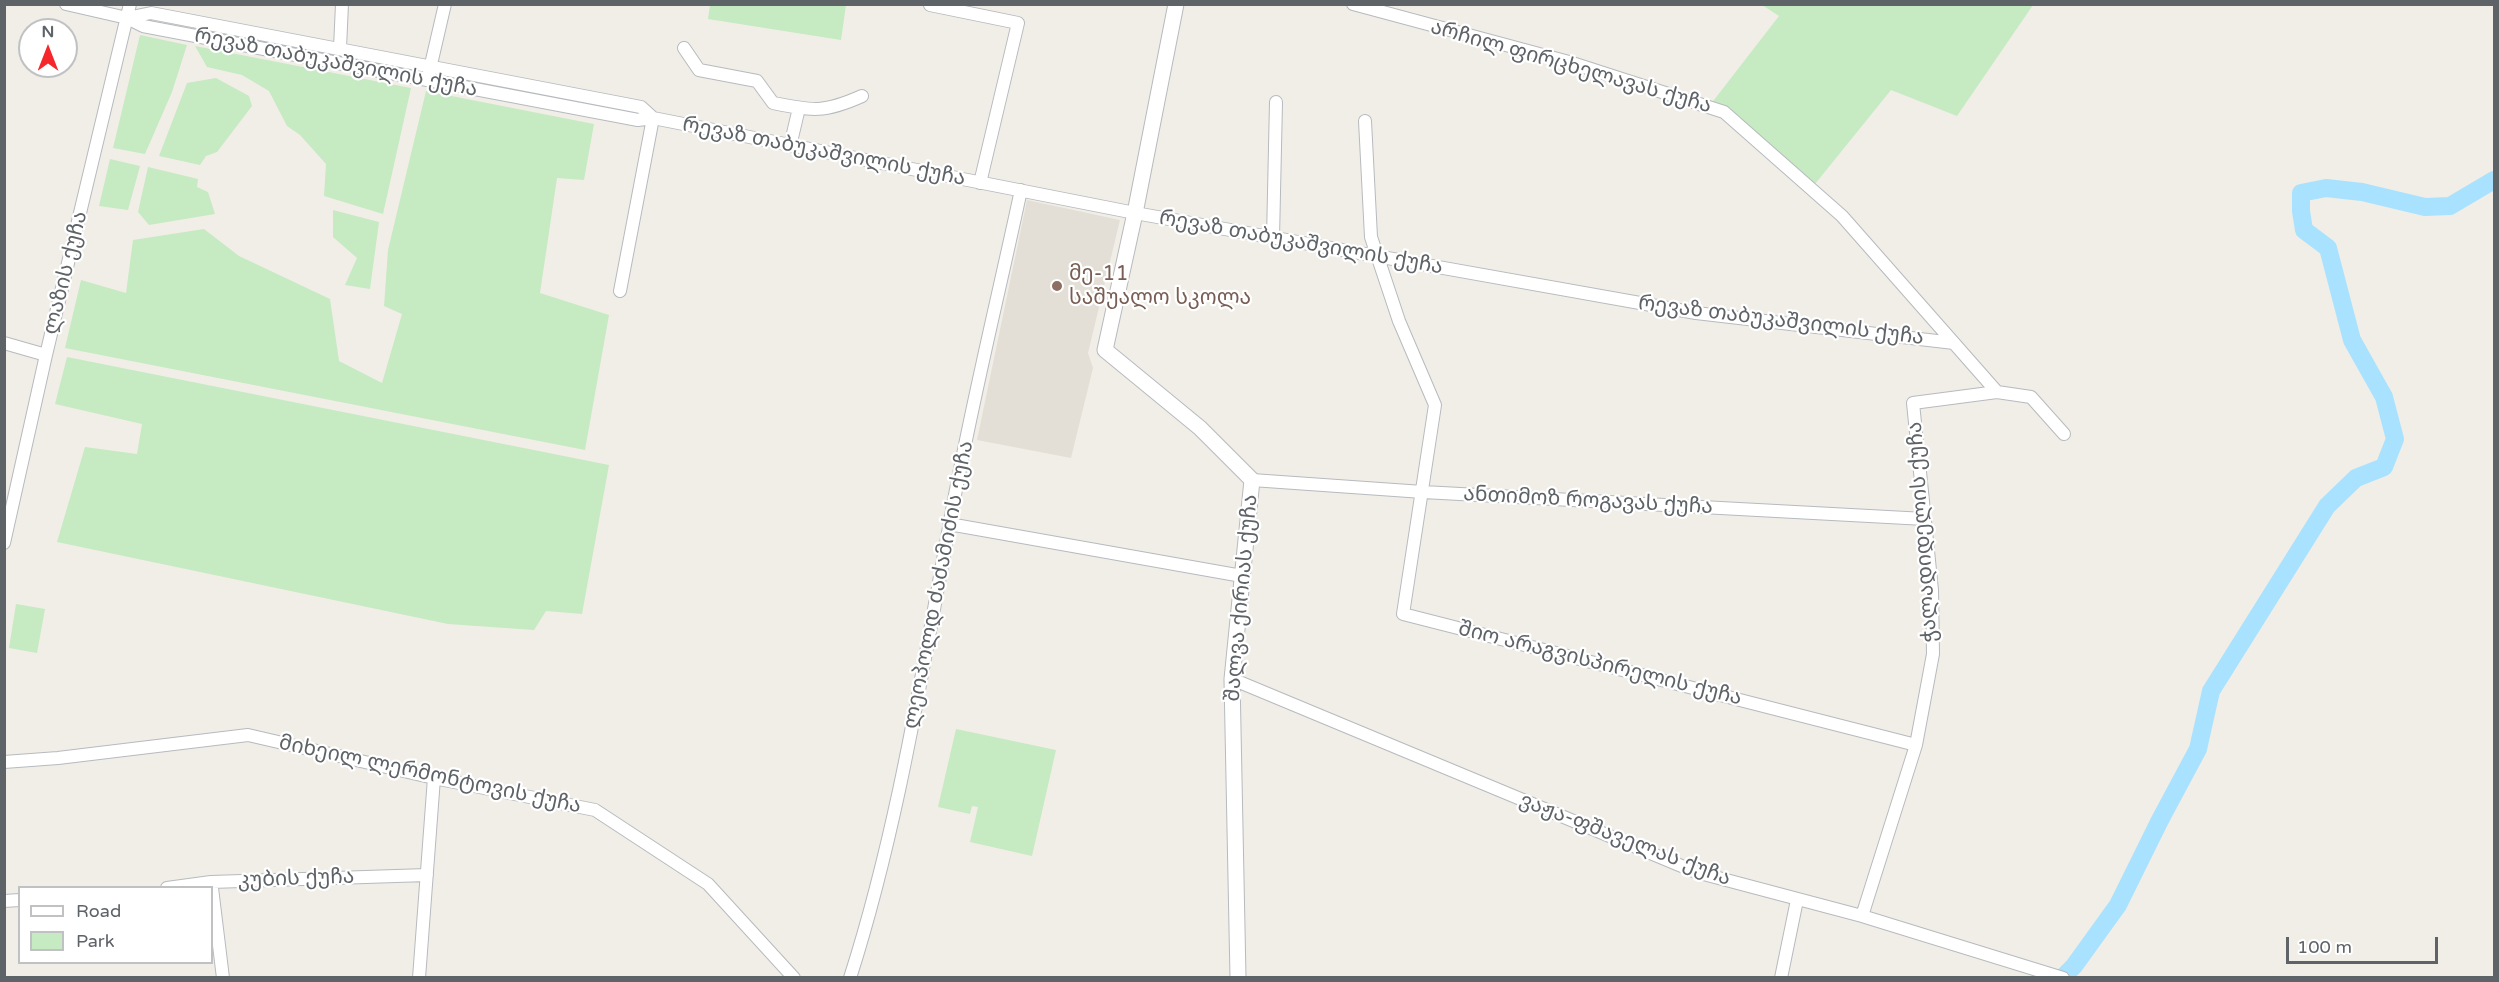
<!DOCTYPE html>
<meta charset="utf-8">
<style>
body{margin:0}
#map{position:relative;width:2499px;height:982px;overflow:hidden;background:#f1eee7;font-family:"Varela Round",sans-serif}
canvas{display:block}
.frame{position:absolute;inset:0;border:6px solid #5e6368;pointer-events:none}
.legend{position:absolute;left:18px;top:886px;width:195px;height:78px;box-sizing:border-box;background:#fff;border:2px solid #bfc1c3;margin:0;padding:8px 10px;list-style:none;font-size:18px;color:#5e6368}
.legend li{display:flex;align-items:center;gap:12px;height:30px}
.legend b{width:30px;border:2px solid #bfc1c3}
.north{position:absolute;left:18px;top:18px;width:60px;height:60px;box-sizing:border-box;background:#fff;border:2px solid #bfc1c3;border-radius:50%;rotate:0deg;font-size:16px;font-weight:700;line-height:24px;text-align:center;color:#5e6368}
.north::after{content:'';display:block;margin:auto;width:21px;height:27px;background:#f6272c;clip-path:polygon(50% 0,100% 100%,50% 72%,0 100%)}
.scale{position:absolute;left:2286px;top:937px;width:152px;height:27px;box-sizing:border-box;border:3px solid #5e6368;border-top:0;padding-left:8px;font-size:18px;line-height:21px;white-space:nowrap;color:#5e6368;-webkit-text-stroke:4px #fff;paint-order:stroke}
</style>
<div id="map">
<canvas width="2499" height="982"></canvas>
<div class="frame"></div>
<ul class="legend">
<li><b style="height:8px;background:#fff"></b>Road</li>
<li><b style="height:16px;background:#c6eac2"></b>Park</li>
</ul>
<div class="north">N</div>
<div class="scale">100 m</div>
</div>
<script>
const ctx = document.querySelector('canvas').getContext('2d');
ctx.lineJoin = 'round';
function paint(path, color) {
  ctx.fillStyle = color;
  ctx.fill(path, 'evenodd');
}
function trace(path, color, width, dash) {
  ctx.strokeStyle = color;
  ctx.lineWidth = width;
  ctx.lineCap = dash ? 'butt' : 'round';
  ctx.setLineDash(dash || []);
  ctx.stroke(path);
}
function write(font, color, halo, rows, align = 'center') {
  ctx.font = font + ' "Varela Round","Noto Sans Georgian",sans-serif';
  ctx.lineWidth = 4.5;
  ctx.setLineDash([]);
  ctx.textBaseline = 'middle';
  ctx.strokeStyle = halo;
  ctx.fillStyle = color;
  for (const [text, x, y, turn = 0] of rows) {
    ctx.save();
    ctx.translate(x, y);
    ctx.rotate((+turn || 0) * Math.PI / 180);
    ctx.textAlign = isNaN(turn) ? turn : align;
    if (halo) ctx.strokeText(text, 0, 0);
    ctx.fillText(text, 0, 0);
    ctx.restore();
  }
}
paint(new Path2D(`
 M 1027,200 L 1120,220 L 1088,353 L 1093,368 L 1071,458 L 977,440 Z`), '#e3dfd7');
paint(new Path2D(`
 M 710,5 L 710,4 L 846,5 L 841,40 L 708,19 Z
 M 1762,5 L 2033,5 L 1957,116 L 1891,90 L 1815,184 L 1763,145 L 1707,109 L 1779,16 Z
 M 140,35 L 187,45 L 172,92 L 145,154 L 113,148 Z
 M 195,46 L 411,88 L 383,214 L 324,196 L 326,164 L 300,135 L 287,126 L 269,91 L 242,75 L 207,67 Z
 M 216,78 L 249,96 L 252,106 L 217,152 L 206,156 L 200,165 L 159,156 L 187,83 Z
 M 426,91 L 594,124 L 584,180 L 557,178 L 540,293 L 609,315 L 585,450 L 65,348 L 81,280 L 126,293 L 133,240 L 204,229 L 239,256 L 330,299 L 339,361 L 382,383 L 402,314 L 384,306 L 388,250 Z
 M 110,159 L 140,166 L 128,210 L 99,206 Z
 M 148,167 L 198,179 L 197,187 L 208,192 L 215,214 L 149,225 L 138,212 Z
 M 333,210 L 379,222 L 370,289 L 345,285 L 357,258 L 333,237 Z
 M 67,357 L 609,465 L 582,614 L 546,611 L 534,630 L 448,624 L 57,542 L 85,447 L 137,454 L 142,424 L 55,404 Z
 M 16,604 L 45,609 L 37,653 L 9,648 Z
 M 956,729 L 1056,750 L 1032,856 L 970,842 L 978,807 L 972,806 L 970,814 L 938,807 Z`), '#c6eac2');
trace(new Path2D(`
 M 2062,978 L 2074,966 L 2118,905 L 2160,820 L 2198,749 L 2211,691 L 2327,506 L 2356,478 L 2384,467 L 2395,439 L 2384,397 L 2352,340 L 2328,248 L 2304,230 L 2301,211 L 2301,193 L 2326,188 L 2362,192 L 2425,207 L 2450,206 L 2494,180`), '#a9e2ff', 18);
const minor = new Path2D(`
 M 66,4 L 127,18 L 143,26 L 638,120 L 653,118 L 1135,213 L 1696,313 L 1954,343
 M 1353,4 L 1569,62 L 1724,112 L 1842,216 L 1997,392
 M 930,5 L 1018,23 L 980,183
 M 127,18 L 151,13 L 641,107 L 653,118
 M 340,48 L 342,4
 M 684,48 L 699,70 L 757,81 L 773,103 C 813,111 824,113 862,96
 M 429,73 L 445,4
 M 1365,121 L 1371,237 L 1399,321 L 1435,405 L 1403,614 L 1916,745
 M 790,146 L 799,108
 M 1273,238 L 1276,102
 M 620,291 L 653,118
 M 4,343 L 46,355
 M 1252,480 L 1423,492 L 1925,519
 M 949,524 L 1242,576
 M 4,543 L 46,355 L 130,4
 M 1232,679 L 1696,872 L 1862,916 L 2063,978
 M 4,762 L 58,758 L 248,735 L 434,778 L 595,810 L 708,884 L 794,978
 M 167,888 L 211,882 L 427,875
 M 212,888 L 223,978
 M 4,901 L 20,900
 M 1862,916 L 1916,745 L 1933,654 L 1932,590 L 1913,403 L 1997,392 L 2031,397 L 2064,434
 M 419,978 L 434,778
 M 850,978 C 897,831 921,678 949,527 C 969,414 997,302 1021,190
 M 1781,978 L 1797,900`);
const tertiary = new Path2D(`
 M 1176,4 L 1135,213 L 1105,350 L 1200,428 L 1252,480 L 1232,679 L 1238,978`);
trace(minor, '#b7babe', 14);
trace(tertiary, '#b7babe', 17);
trace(minor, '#fff', 12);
trace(tertiary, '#fff', 15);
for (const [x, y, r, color] of [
 [1057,286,6,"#8d6e63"]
]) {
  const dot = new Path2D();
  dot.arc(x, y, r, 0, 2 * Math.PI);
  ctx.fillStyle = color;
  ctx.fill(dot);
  trace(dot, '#fff', 2);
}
write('21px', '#5e6368', '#fff', [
 ["რევაზ თაბუკაშვილის ქუჩა",336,63,11],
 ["არჩილ ფირცხელავას ქუჩა",1571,67,16],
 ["რევაზ თაბუკაშვილის ქუჩა",824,152,11],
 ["რევაზ თაბუკაშვილის ქუჩა",1301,243,10],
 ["ლაზის ქუჩა",66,273,-76],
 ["რევაზ თაბუკაშვილის ქუჩა",1781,321,7],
 ["ანთიმოზ როგავას ქუჩა",1588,501,3],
 ["ჭალადიდელის ქუჩა",1923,532,-94],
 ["ლეოპოლდ ძაძამიძის ქუჩა",939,585,-79],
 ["შალვა ქირიას ქუჩა",1242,598,-85],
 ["შიო არაგვისპირელის ქუჩა",1600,664,14],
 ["მიხეილ ლერმონტოვის ქუჩა",430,775,12],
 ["ვაჟა-ფშაველას ქუჩა",1625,840,21],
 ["კუბის ქუჩა",296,879,-2]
]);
write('21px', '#785e54', '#fff', [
 ["მე-11",1069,274],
 ["საშუალო სკოლა",1069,298]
], 'left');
</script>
